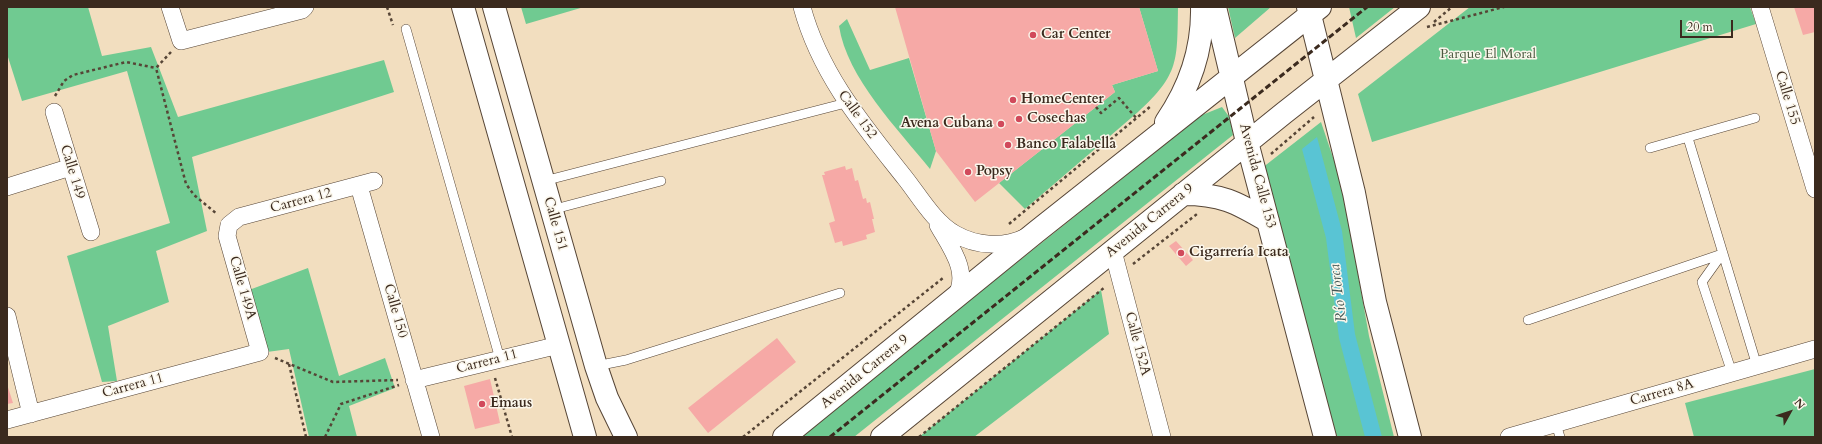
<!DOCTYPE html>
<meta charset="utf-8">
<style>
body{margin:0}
#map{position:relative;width:1822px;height:444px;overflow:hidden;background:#f2debf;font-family:Cardo,serif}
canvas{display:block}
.frame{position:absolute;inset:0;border:8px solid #3b2a1e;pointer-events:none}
.north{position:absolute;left:1770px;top:392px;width:40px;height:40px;-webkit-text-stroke:3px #fbf7ec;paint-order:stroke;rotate:50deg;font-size:11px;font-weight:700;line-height:16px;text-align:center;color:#3b2a1e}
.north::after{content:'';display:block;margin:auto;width:14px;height:18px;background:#3b2a1e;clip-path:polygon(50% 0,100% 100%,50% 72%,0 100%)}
.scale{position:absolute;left:1680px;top:20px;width:53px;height:18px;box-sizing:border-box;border:2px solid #3b2a1e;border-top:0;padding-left:5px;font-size:12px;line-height:14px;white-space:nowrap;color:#3b2a1e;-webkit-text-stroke:3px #fbf7ec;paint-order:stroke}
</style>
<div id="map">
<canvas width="1822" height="444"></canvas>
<div class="frame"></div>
<div class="north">N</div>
<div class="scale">20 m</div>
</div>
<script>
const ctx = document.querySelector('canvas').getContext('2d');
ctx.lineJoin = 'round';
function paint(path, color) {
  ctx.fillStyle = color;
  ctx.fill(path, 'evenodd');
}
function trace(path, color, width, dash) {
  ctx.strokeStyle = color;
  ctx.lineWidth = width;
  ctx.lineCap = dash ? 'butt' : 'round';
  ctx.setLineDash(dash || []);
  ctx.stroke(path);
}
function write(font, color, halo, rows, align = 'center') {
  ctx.font = font + ' Cardo,serif';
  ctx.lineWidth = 3;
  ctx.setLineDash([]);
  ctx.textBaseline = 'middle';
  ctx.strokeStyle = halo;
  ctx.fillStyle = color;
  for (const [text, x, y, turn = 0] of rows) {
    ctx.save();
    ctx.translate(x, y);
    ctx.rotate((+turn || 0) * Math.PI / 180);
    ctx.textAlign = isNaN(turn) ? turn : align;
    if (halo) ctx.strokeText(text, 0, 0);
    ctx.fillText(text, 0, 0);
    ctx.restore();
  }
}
paint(new Path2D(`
 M 7,7 L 88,7 L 102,56 L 151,47 L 178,117 L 384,60 L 394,92 L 192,157 L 207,231 L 156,251 L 169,302 L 108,326 L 117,381 L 102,382 L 67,256 L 170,223 L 127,71 L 22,101 L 7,54 Z
 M 521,7 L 584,7 L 526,24 Z
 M 1139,7 L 1178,7 C 1177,60 1180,74 1138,112 L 1025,209 L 999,183 L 1115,92 L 1112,85 L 1158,71 Z
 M 1228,7 L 1271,7 L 1235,38 Z
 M 1349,7 L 1395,7 L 1356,38 Z
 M 1470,7 L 1750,7 L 1756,24 L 1372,142 L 1358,94 Z
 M 847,19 L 870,70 L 909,58 L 936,151 L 930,169 C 898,129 847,78 839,26 Z
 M 1222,107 L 1230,118 L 1233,135 L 854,437 L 798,437 L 1202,115 Z
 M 1321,122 L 1342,184 L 1369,336 L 1394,437 L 1337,437 L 1262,168 Z
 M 308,268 L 339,376 L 385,358 L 395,388 L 349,406 L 357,437 L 309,437 L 289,349 L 267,352 L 249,290 Z
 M 1101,290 L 1109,334 L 974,437 L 919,437 Z
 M 1815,369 L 1815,437 L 1694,437 L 1685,403 Z`), '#70ca91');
paint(new Path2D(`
 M 1317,137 L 1342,231 L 1355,334 L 1382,437 L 1365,437 L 1339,338 L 1326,238 L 1302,149 Z`), '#59c4d4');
paint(new Path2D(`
 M 895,7 L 1139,7 L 1158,71 L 1112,85 L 1115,92 L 975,202 L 936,151 Z
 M 1794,7 L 1815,7 L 1815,32 L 1803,35 Z
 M 845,166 L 846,170 L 852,168 L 855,181 L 858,180 L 863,199 L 866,198 L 867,203 L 870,202 L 874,219 L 872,219 L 875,232 L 866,235 L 867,239 L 843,246 L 842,241 L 835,243 L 829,223 L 835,221 L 822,175 L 825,175 L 824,172 Z
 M 1176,241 L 1193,260 L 1186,266 L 1169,246 Z
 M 777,338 L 796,362 L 708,433 L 688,408 Z
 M 490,379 L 500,423 L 475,429 L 464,386 Z
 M 7,384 L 13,403 L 7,404 Z`), '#f6a9a6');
const lane = new Path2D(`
 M 406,29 L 500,359
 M 1688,138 L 1757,366
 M 1650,148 L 1755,118
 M 544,181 L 846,103
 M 551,210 L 661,181
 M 1722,254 L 1702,282 L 1732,373
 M 1528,320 L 1722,254
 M 596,366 L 626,360 L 840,293
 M 1556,424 L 1560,437`);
const street = new Path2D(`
 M 170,7 L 181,41 L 302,10 L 305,7
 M 802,7 C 820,74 863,125 905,178 C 920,197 934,222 955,234 C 976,246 1004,248 1026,237
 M 1760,7 L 1815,189
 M 54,112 L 91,232
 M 359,186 L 431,437
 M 7,187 L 71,167
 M 938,225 C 951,248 971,273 955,298
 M 1113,251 L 1162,437
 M 7,316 L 31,414
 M 414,380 L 559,345
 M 7,420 L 260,352 L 227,236 L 229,225 L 239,217 L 374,181
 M 1509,437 L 1815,349`);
const secondary = new Path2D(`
 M 463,7 L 585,437
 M 494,7 L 596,366 L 607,398 L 626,437`);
const primary = new Path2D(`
 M 1215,7 L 1247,142 L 1325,437
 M 1308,7 L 1354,193 L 1375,302 L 1410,437
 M 1166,122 C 1190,87 1203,50 1202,7
 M 1183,194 C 1221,194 1236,202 1268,221
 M 784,437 L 1036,232 L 1320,7
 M 882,437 L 1284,113 L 1419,7`);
trace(lane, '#564536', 10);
trace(street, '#564536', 18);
trace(secondary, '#564536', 24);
trace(primary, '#564536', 24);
trace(new Path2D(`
 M 387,7 L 393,25
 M 1434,22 L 1452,7
 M 1427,27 L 1504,7
 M 171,52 L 156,68 L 186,184 L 194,195 L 217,214
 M 55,96 L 64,81 L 73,75 L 126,62 L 156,68
 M 1096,107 L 1101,113 L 1119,98 L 1137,119
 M 1271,154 L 1314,117
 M 1009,224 L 1151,106
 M 1133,264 L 1197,214
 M 275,358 L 333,382 L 398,380
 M 289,364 L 306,437
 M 495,378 L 512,437
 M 325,437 L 341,404 L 399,385
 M 743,437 L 943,278
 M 919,437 L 1105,287`), '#564536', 2.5, [3, 3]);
trace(lane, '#fff', 9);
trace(street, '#fff', 17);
trace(secondary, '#fff', 22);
trace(primary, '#fff', 22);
trace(new Path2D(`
 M 830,437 L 1367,7`), '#3b2a1e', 3, [6, 3]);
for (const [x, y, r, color] of [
 [1033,35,4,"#d1495b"],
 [1013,100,4,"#d1495b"],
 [1019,119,4,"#d1495b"],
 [1001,124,4,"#d1495b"],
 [1008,145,4,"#d1495b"],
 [968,172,4,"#d1495b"],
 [1181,253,4,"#d1495b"],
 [482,404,4,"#d1495b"]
]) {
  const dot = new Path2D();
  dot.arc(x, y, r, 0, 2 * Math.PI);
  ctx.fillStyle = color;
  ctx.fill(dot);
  trace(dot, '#fbf7ec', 1.5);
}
write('bold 14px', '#3b2a1e', '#fbf7ec', [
 ["Car Center",1041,35],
 ["HomeCenter",1021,100],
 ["Cosechas",1027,119],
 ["Avena Cubana",993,124,"right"],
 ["Banco Falabella",1016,145],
 ["Popsy",976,172],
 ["Cigarrería Icata",1189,253],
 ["Emaus",490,404]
], 'left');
write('14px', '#4b5a40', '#fbf7ec', [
 ["Parque El Moral",1488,55]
]);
write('14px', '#3b2a1e', '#fbf7ec', [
 ["Calle 155",1787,98,73],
 ["Calle 152",857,115,54],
 ["Calle 149",72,172,73],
 ["Avenida Calle 153",1257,176,75],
 ["Carrera 12",301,201,-15],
 ["Avenida Carrera 9",1150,221,-39],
 ["Calle 151",555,224,74],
 ["Calle 149A",242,288,74],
 ["Calle 150",395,311,74],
 ["Calle 152A",1137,344,75],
 ["Carrera 11",487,362,-14],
 ["Avenida Carrera 9",865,372,-39],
 ["Carrera 11",133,386,-15],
 ["Carrera 8A",1662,393,-16]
]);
write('italic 15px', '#445855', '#fbf7ec', [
 ["Río Torca",1339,293,-97]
]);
</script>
